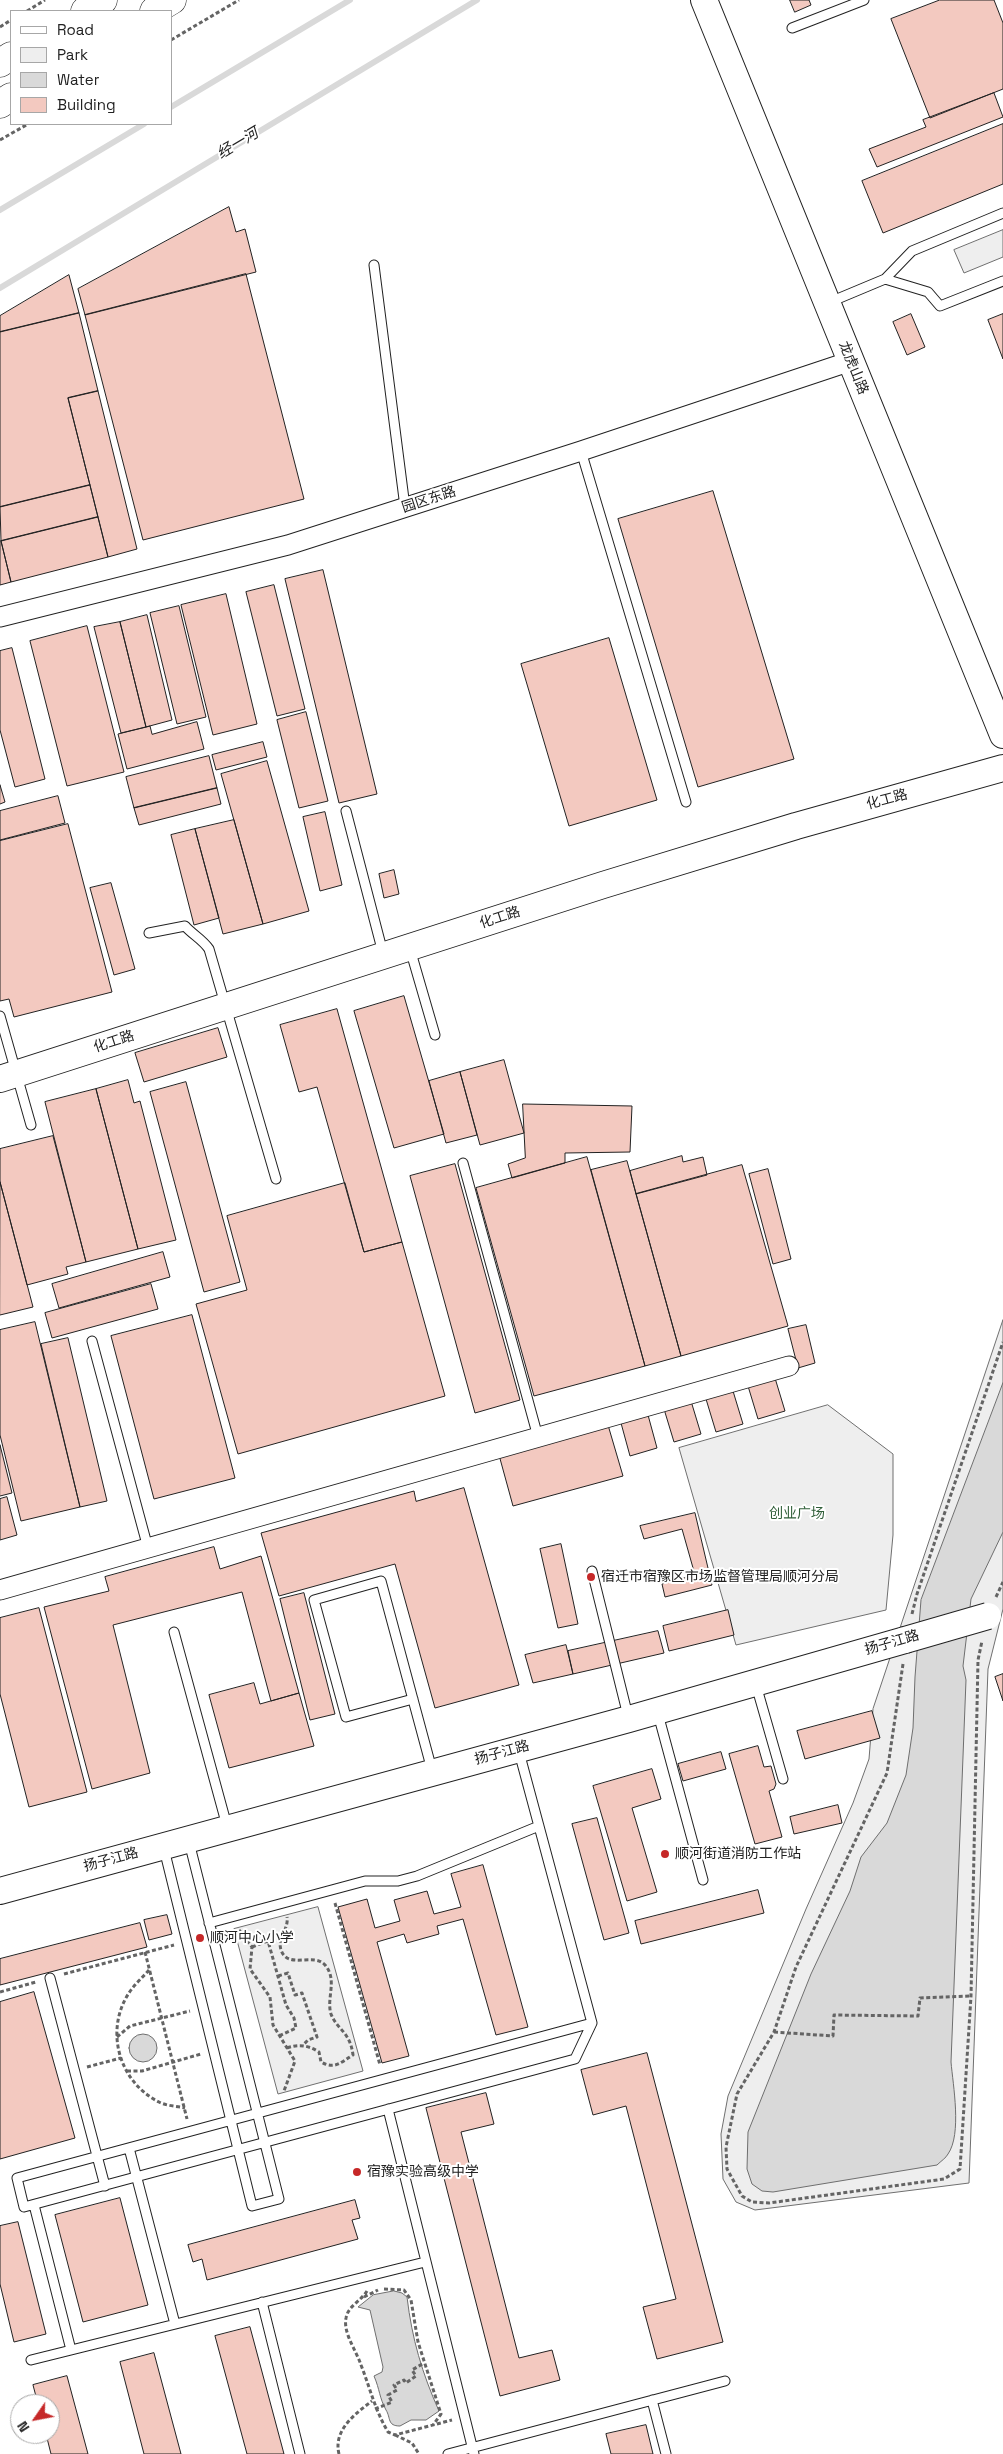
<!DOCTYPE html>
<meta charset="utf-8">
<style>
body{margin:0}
#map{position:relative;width:1003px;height:2454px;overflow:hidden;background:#fff;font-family:"Space Grotesk",sans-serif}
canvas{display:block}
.legend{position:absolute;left:10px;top:10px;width:162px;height:115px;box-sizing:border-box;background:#fff;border:1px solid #a7a7a7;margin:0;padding:6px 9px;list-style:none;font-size:15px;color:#222}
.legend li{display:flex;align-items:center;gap:10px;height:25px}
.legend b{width:25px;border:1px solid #a7a7a7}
.north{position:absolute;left:10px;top:2394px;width:50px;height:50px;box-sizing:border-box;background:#fff;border:1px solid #a7a7a7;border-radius:50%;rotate:237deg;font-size:14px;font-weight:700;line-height:20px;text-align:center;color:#222}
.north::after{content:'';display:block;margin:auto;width:18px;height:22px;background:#c62828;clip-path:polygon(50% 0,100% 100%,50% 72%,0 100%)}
</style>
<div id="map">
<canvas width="1003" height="2454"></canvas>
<ul class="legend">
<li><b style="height:6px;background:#fff"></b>Road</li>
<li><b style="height:14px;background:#eee"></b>Park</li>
<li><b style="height:14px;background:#d9d9d9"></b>Water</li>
<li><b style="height:14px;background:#f3c9c0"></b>Building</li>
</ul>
<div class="north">N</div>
</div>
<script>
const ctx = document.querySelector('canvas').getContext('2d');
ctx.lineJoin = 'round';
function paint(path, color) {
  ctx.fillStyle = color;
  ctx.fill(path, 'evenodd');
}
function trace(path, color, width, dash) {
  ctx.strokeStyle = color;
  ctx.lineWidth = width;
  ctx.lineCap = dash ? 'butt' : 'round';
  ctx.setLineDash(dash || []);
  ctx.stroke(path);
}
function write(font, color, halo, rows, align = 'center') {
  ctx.font = font + ' "Space Grotesk","Noto Sans SC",sans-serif';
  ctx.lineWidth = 4;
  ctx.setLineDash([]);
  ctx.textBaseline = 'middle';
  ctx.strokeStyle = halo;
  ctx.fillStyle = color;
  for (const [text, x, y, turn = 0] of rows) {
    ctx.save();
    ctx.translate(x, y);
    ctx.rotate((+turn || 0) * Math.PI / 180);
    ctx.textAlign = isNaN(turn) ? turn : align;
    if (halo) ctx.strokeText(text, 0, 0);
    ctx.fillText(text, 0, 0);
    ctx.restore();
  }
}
const green = new Path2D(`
 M 1003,230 L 1003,257 L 964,273 L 954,250 Z
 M 1003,1320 L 1003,1609 L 988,1669 L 969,2183 L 755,2210 L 736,2202 L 723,2179 L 721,2134 L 728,2096 L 806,1909 L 853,1803 L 869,1759 L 873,1709 Z
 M 828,1405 L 893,1454 L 893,1535 L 886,1610 L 736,1645 L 679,1448 Z
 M 318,1907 L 363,2071 L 278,2094 L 234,1929 Z`);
paint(green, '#eee');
trace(green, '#6f6f6f', 1);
const water = new Path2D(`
 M 1003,1383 L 1003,1532 L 971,1599 L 963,1666 L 966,1680 L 951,2062 C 953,2085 962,2134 948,2154 C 946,2158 941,2161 937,2165 L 773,2192 L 762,2191 L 752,2184 L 747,2169 L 748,2132 L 811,1974 L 850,1891 L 861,1857 L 887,1823 L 906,1775 L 913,1728 L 915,1677 L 921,1600 Z
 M129 2048a14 14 0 1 1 28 0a14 14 0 1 1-28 0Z
 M 394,2291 L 402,2293 L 407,2297 C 412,2339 422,2373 439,2411 L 426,2420 L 411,2420 L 400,2426 C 387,2426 391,2418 386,2410 C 379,2397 380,2390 374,2376 L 382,2372 L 383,2367 L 370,2310 L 358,2307 L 373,2295 Z`);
paint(water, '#d9d9d9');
trace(water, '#6f6f6f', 1);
trace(new Path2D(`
 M 171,107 L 350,0
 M 0,210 L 144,124
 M 0,288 L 477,0`), '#d9d9d9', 6);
const building = new Path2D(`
 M 790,0 L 809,0 L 811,5 L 795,12 Z
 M 940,0 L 994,0 L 1003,23 L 1003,89 L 930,118 L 891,19 Z
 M 994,93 L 1003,117 L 877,167 L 869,149 L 926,127 L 923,120 Z
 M 1003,124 L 1003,184 L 883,233 L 862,181 Z
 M 229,207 L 236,232 L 245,229 L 256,272 L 85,315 L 78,289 Z
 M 246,274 L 304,499 L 143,540 L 85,315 Z
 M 69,275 L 79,313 L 0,332 L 0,316 Z
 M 79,313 L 98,391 L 68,398 L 90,485 L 0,507 L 0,332 Z
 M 911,314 L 925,347 L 907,355 L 893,322 Z
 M 1003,314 L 1003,359 L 988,320 Z
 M 98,391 L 137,549 L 108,557 L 68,398 Z
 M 90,485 L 98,517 L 1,541 L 0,507 Z
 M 713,491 L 794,759 L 698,787 L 618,519 Z
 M 98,517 L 108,557 L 11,582 L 1,541 Z
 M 1,541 L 11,582 L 0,585 L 0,542 Z
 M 323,570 L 377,794 L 339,803 L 285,579 Z
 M 274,585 L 305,709 L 277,716 L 246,592 Z
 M 226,594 L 257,724 L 213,735 L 181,605 Z
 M 179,606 L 206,717 L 177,724 L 150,613 Z
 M 147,615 L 172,720 L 146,727 L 120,622 Z
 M 120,622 L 146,727 L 121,733 L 94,627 Z
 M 87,626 L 124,772 L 67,786 L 30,641 Z
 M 609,638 L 657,800 L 569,826 L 521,664 Z
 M 12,648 L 45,779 L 15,787 L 0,730 L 0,651 Z
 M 306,712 L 328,801 L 299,808 L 277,720 Z
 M 197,722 L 204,749 L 127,769 L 118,734 L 150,726 L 152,734 Z
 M 263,742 L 267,757 L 216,770 L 212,755 Z
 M 209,756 L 217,788 L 134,808 L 126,777 Z
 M 267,761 L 309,911 L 263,924 L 221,774 Z
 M 0,785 L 5,802 L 0,804 Z
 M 217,788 L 221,804 L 139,825 L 134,808 Z
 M 58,796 L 65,823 L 0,840 L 0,811 Z
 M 325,812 L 342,885 L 320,891 L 303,817 Z
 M 234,820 L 263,924 L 223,934 L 195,829 Z
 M 68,824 L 112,992 L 14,1017 L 9,999 L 0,1001 L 0,841 Z
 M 195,829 L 219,918 L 194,925 L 171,835 Z
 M 394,870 L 399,894 L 384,898 L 379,874 Z
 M 111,883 L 135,969 L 114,975 L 90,888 Z
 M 404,996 L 444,1134 L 394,1148 L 354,1011 Z
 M 337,1009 L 402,1242 L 364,1252 L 317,1087 L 299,1092 L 280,1025 Z
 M 218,1028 L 227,1057 L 144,1082 L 135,1053 Z
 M 504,1060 L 524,1133 L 480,1145 L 460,1072 Z
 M 460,1072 L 477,1135 L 446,1143 L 429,1081 Z
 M 128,1080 L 134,1103 L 140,1101 L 176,1240 L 138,1249 L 96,1089 Z
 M 186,1082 L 240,1282 L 204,1292 L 150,1092 Z
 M 96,1089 L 138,1249 L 86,1262 L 45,1102 Z
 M 523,1104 L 632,1106 L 630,1152 L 565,1153 L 565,1163 L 512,1178 L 508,1164 L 525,1158 Z
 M 53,1136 L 86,1262 L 66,1267 L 68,1274 L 27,1285 L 0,1182 L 0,1149 Z
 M 682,1156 L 683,1162 L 703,1157 L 707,1175 L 636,1194 L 630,1171 Z
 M 587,1157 L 645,1366 L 534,1396 L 476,1188 Z
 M 627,1161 L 681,1356 L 645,1366 L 591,1170 Z
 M 455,1164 L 520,1400 L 475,1413 L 410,1176 Z
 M 742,1165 L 788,1326 L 681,1356 L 636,1194 Z
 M 768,1169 L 791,1259 L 773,1264 L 749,1174 Z
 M 0,1182 L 33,1307 L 0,1315 Z
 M 345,1183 L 364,1252 L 402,1242 L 445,1396 L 238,1454 L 196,1304 L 247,1290 L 227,1216 Z
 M 163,1252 L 170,1277 L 59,1308 L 52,1284 Z
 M 151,1284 L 158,1309 L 52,1338 L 45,1313 Z
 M 192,1315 L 235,1478 L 154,1499 L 111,1336 Z
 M 35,1322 L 80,1507 L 21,1521 L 0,1435 L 0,1330 Z
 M 806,1325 L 815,1363 L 798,1368 L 788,1329 Z
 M 68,1338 L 107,1501 L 80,1507 L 41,1344 Z
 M 775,1378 L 785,1411 L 758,1419 L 748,1386 Z
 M 733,1391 L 743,1424 L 716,1432 L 706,1399 Z
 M 691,1401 L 701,1434 L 674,1442 L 664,1409 Z
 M 648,1415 L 657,1448 L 630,1456 L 621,1423 Z
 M 608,1425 L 623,1476 L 513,1506 L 499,1455 Z
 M 0,1445 L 12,1493 L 0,1496 Z
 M 464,1488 L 519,1685 L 435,1708 L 395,1564 L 279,1596 L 261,1533 L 414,1491 L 416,1501 Z
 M 7,1497 L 17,1535 L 0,1540 L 0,1499 Z
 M 695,1513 L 712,1585 L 665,1597 L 662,1584 L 695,1575 L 682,1529 L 644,1539 L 640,1526 Z
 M 561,1544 L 578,1624 L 558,1628 L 540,1549 Z
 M 214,1547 L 220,1569 L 261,1556 L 299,1693 L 271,1701 L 242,1592 L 113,1625 L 150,1773 L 92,1789 L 44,1607 L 109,1591 L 105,1577 Z
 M 304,1593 L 335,1714 L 310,1720 L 280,1599 Z
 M 39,1608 L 87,1792 L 29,1807 L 0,1694 L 0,1618 Z
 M 728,1610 L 734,1635 L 669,1651 L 663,1626 Z
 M 658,1631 L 664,1653 L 573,1674 L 568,1651 Z
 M 566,1645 L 573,1674 L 533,1683 L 525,1655 Z
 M 1003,1674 L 1003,1701 L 995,1677 Z
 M 254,1683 L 260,1704 L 299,1693 L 314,1746 L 229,1768 L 209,1695 Z
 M 872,1711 L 880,1738 L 805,1759 L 797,1731 Z
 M 758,1746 L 764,1767 L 771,1766 L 776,1784 L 774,1789 L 769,1791 L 782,1837 L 755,1844 L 729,1754 Z
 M 721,1752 L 726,1769 L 683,1781 L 678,1764 Z
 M 652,1769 L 661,1799 L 632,1808 L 657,1892 L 627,1901 L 593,1786 Z
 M 838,1805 L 842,1823 L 794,1834 L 790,1817 Z
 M 597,1818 L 629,1933 L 604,1940 L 572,1824 Z
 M 483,1865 L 528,2027 L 496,2035 L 463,1919 L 437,1926 L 439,1934 L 407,1943 L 404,1934 L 377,1942 L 409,2056 L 382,2063 L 338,1907 L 367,1899 L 375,1928 L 400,1921 L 394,1900 L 427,1891 L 434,1914 L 461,1907 L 451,1874 Z
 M 758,1890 L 764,1913 L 641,1944 L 635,1921 Z
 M 167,1915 L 172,1934 L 149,1940 L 144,1920 Z
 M 140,1923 L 147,1947 L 0,1985 L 0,1959 Z
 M 34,1992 L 75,2138 L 0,2159 L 0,2002 Z
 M 647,2053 L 723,2342 L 657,2359 L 643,2307 L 676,2299 L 626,2106 L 593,2115 L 581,2070 Z
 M 486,2093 L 494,2124 L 461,2132 L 519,2358 L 552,2350 L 560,2380 L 500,2396 L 426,2108 Z
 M 120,2198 L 148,2305 L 83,2322 L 55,2215 Z
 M 355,2200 L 360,2218 L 352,2220 L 358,2239 L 207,2280 L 202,2259 L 193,2262 L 188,2245 Z
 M 18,2222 L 46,2334 L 14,2342 L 0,2284 L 0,2226 Z
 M 250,2327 L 284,2454 L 247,2454 L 215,2336 Z
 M 154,2353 L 181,2454 L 144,2454 L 120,2362 Z
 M 67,2376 L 88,2454 L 51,2454 L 46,2434 L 50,2434 L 50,2404 L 38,2404 L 33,2385 Z
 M 646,2425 L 653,2454 L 611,2454 L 606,2434 Z`);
paint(building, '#f3c9c0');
trace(building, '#222', 1);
const lane = new Path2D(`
 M 792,28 L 864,0
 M 374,265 L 405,507
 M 885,279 L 928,292 L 940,306 L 1003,281
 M 830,302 L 885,279 L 912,251 L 1003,213
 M 581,451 L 686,802
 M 346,811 L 383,953
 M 149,933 L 185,926 C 193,935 202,939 209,949 L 276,1179
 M 410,949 L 435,1035
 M 0,1016 L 31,1125
 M 463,1163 L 538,1437
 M 92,1341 L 148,1548
 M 592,1571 L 628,1716
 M 174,1632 L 227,1826
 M 756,1685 L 783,1779
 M 413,1699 L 346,1717 L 314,1600 L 381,1581 L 432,1770
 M 658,1714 L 703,1880
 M 519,1752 L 592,2023
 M 164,1849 L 252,2206 L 279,2199 L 189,1842
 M 209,1923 L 365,1881 L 398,1881 L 417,1876 L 539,1826
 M 50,1978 L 105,2186
 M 592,2023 L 575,2059 L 24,2207 L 17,2178 Z
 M 388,2109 L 474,2454
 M 129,2148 L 175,2324
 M 34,2205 L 71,2350
 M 262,2302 L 300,2454
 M 31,2360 L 425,2262
 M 652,2400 L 666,2454
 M 448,2454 L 725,2381`);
const street = new Path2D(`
 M 0,617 L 288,545 L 581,451 L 851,361
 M 0,1590 L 789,1366`);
const secondary = new Path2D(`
 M 704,0 L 1003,735
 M 0,1079 L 603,885 L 796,826 L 1003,768
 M 0,1891 L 629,1719 L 905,1640`);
const primary = new Path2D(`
 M 85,11 L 103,0
 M 154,11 L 172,0
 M 0,63 L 11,56
 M 0,104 L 11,97`);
trace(lane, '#222', 11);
trace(street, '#222', 21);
trace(secondary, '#222', 28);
trace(primary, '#222', 29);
trace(new Path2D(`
 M 27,11 L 45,0
 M 0,27 L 11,20
 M 171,40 L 239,0
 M 0,140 L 28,124
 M 996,1597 L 1003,1582
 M 912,1614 L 917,1594 L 1003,1342
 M 903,1664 L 887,1773 L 796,1967 L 774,2032 L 737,2094 L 726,2147 L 727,2169 L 742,2196 L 752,2202 L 769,2203 L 944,2179 L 960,2169 L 971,1996 L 978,1660 L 982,1641
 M 335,1903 L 380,2065
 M 239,1930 L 252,1947 L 250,1969 L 270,1997 L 273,2025 L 295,2061 L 284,2091
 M 252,1947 L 268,1941 L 286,2005 L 294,2018 L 296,2028 L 279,2036
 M 145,1952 L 187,2119
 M 149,1970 C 143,1977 136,1983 131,1990 C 104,2027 117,2081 159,2102 C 166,2106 177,2106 185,2108
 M 64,1974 L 174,1945
 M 278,1976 L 288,1973 L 295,1995 L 302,1993 L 317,2037 L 308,2040 L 303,2045
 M 0,1992 L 36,1982
 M 774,2032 L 833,2036 L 834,2015 L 918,2016 L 920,1998 L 971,1996
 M 117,2037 L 130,2026 L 190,2011
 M 287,2048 C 299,2044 308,2045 319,2052 L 321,2062 C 335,2070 341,2062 353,2055 C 350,2031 337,2030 331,2014 C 326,1998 338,1980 325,1965 C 314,1952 288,1970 281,1950 C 277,1938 289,1929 287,1917
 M 87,2067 L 121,2058
 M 127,2071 L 142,2071 L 201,2054
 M 384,2289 L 404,2290 L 411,2300 L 418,2342 L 441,2414 L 433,2425
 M 367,2291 C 361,2301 348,2306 346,2318 C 343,2333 356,2350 361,2365 C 370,2388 375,2410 388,2432 L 395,2435 L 452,2420
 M 364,2297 L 378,2290
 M 375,2409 L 392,2402 L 388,2395 L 397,2390 L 394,2385 L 404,2380 L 406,2383 L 416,2376 L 412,2370 L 424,2363
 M 395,2435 L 412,2443 L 419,2454
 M 339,2454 C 333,2430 355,2414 372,2401`), '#646464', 3, [4, 2.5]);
trace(lane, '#fff', 9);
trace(street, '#fff', 19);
trace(secondary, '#fff', 26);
trace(primary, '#fff', 28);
const secondaryBridge = new Path2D(`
 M 905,1640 L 988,1616`);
trace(secondaryBridge, '#222', 28, []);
trace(secondaryBridge, '#fff', 26);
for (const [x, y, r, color] of [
 [591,1577,5,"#c62828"],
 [665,1854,5,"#c62828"],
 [200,1938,5,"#c62828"],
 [357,2172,5,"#c62828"]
]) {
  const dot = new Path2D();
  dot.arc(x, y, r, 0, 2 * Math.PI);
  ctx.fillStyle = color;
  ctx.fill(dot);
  trace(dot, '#fff', 2);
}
write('14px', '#222', '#fff', [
 ["龙虎山路",853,368,68],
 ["园区东路",429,500,-18],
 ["化工路",887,800,-15],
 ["化工路",500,918,-18],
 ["化工路",114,1042,-18],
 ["扬子江路",892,1643,-16],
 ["扬子江路",502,1753,-15],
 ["扬子江路",111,1860,-15]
]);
write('14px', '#2f5e38', '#fff', [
 ["创业广场",797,1514]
]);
write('14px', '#222', '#fff', [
 ["宿迁市宿豫区市场监督管理局顺河分局",601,1577],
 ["顺河街道消防工作站",675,1854],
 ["顺河中心小学",210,1938],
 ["宿豫实验高级中学",367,2172]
], 'left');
write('italic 15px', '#222', '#fff', [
 ["经一河",238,144,-31]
]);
</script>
